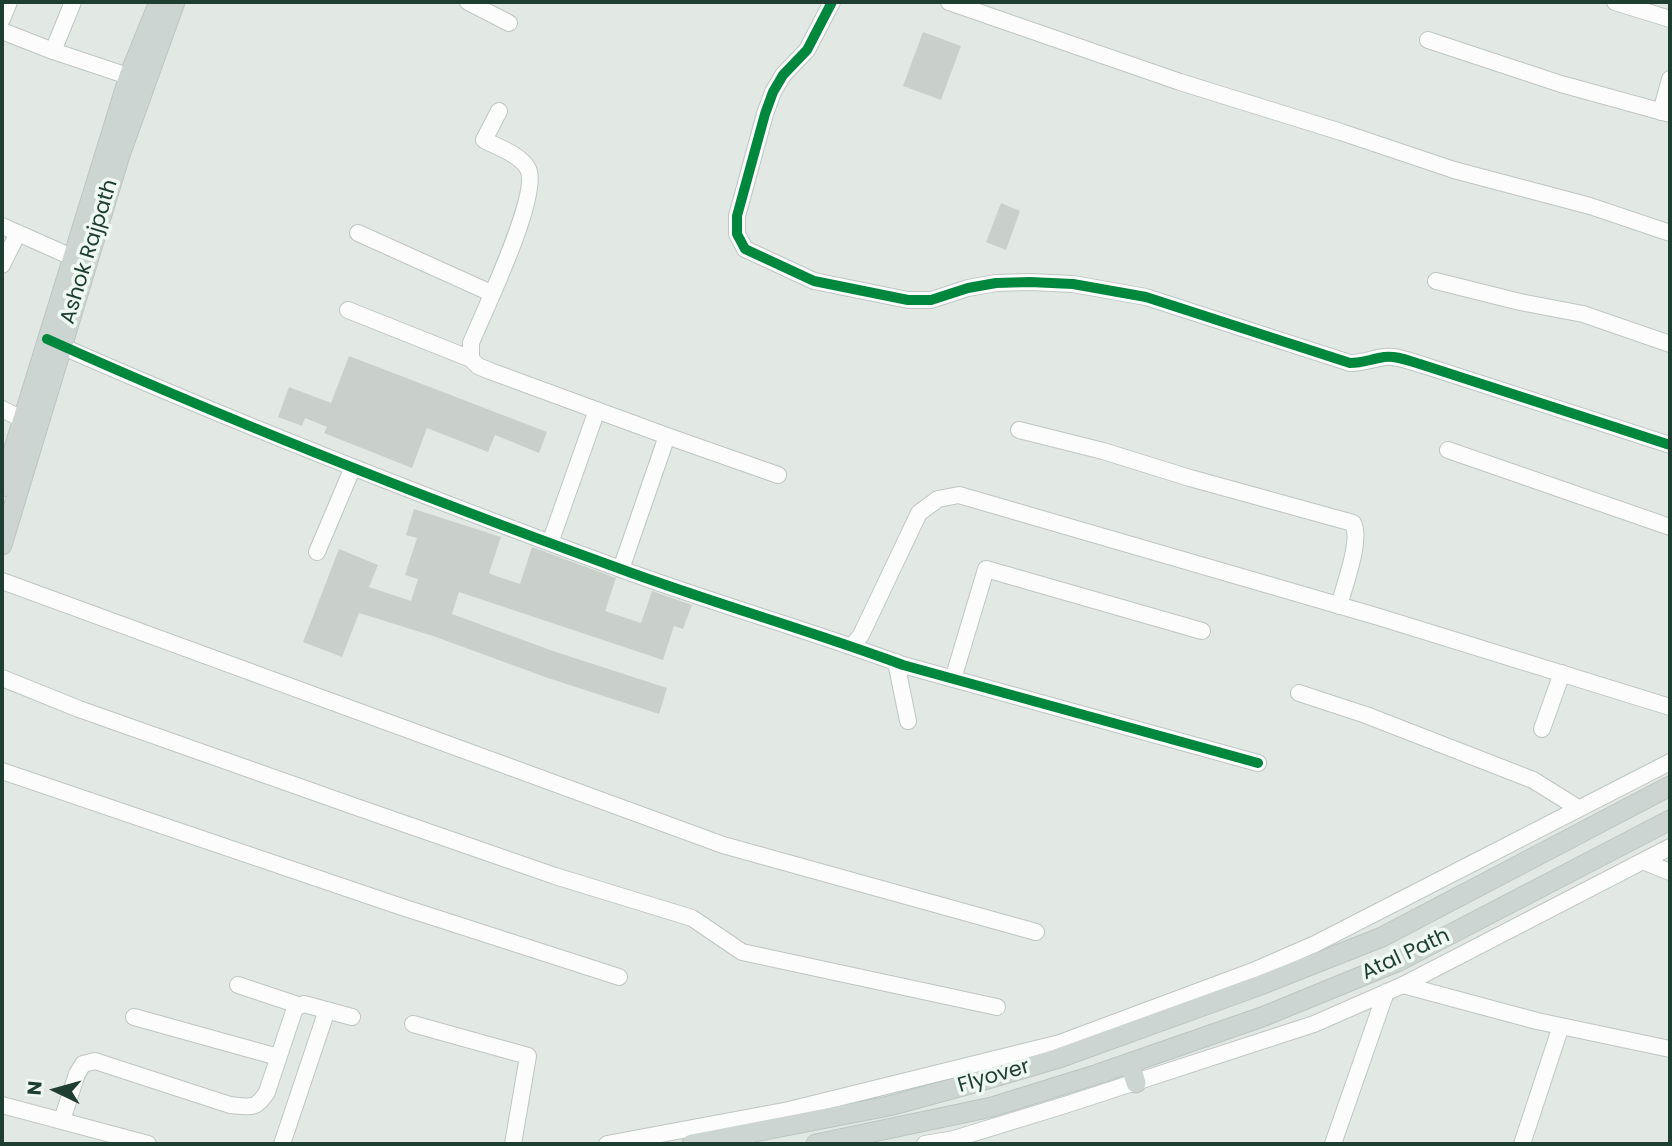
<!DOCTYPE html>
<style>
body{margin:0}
#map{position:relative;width:1672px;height:1146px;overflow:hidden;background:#e2e9e5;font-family:Poppins,sans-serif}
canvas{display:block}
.frame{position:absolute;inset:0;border:4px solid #1e3e32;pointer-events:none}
.north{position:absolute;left:21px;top:1055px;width:70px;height:70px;-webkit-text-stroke:5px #eff8f3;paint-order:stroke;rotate:275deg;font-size:19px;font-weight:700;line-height:28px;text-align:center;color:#1e3e32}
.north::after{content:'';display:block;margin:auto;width:24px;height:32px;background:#1e3e32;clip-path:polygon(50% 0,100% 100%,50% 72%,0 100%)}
</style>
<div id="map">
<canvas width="1672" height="1146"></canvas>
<div class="frame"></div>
<div class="north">N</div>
</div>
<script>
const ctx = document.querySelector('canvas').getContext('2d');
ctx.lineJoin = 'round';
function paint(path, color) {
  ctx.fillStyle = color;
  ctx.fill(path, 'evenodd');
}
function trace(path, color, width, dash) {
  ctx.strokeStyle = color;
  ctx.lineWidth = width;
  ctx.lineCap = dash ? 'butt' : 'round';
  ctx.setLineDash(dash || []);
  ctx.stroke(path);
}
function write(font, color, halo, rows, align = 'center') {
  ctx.font = font + ' Poppins,sans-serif';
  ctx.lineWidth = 7;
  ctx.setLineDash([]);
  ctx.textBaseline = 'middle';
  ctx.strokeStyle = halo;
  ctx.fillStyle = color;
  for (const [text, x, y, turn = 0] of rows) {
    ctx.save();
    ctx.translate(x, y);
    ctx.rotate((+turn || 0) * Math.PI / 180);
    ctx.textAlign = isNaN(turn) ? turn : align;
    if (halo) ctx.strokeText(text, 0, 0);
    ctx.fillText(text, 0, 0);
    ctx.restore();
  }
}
paint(new Path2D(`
 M 923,32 L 961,46 L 941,100 L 903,86 Z
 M 1001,203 L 1020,211 L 1006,250 L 986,242 Z
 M 349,356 L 547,432 L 539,453 L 495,435 L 488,452 L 427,428 L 412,468 L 324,433 L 327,427 L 305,418 L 302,426 L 278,417 L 289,387 L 331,403 Z
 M 414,509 L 501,537 L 489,573 L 496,576 L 520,584 L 532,547 L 616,578 L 605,611 L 641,623 L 652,591 L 692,605 L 683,629 L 674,626 L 663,660 L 459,592 L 452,614 L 553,651 L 667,688 L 659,714 L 548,678 L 433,636 L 359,613 L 342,657 L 303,642 L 339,549 L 378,565 L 369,587 L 411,601 L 418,579 L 405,575 L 417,538 L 406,535 Z`), '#c9d0cc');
const minor = new Path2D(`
 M 73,2 L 53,51 L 140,80
 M 468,2 L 509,23
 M 832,2 L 807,50 L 783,75 L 773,92 L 765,114 L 737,216 L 737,234 L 745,249 L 814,281 L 908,300 L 931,300 L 968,288 L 996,283 L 1030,282 L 1073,284 L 1146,297 L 1350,363 C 1362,363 1372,359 1384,357 C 1397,355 1411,362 1423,365 L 1670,445
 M 949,2 L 1180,82 L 1341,132 L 1454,170 L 1590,206 L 1670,233
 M 1615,2 L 1670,19
 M 2,19 L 9,2
 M 2,31 L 53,51
 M 1428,40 L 1561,84 L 1670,114
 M 499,111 L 484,140 C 498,147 521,155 528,169 C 541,194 483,313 471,343 L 471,359 L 478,366 L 490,371 L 667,436 L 621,569
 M 1661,112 L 1670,79
 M 2,226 L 83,262
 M 358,233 L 491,293
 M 2,265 L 18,233
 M 1436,281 L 1520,302 L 1583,314 L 1670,344
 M 348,310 L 471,359
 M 52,342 C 238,424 427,498 618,568 C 712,603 809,630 903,665 L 1258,763
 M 2,409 L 22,419
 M 1019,430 L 1103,451 L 1190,478 L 1353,523 C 1362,540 1344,586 1339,606
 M 667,436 L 778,475
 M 1448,450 L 1670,527
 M 550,543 L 597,410
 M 317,552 L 353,467
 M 2,581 L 723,845 L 1036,932
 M 853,645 L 861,635 L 919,513 L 938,499 L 959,495 L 1379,617 L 1670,707
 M 896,662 L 908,721
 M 2,678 L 79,709 L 362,809 L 555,876 L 692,918 L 742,952 L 997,1007
 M 953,679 L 986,569 L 1202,631
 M 1299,693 L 1366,715 L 1533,780 L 1578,808
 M 1542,729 L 1562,673
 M 2,771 L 399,906 L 619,977
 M 1645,862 L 1670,872
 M 238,985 L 298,1005
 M 1403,985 L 1537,1021 L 1670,1049
 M 134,1017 L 278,1057
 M 413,1024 L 528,1056 L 513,1144
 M 2,1105 L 148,1144
 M 62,1120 L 77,1074 L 83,1064 L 95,1061 L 230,1105 C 250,1107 256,1110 267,1092 L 295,1008 L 304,1004 L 352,1017
 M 282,1144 L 327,1010
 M 607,1144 L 789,1110 L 1060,1043 L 1253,971 L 1315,944 L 1670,762
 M 925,1144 L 954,1139 L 1065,1105 L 1314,1024 L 1403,985 L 1670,847
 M 1333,1144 L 1386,992
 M 1522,1144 L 1561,1026`);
const major = new Path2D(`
 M 2,487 L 129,76 L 159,2
 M 2,545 L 120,155 L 175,2
 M 1130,1063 L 1136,1083
 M 692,1144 L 889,1106 L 977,1082 L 1056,1059 L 1258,986 L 1382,937 L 1670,786
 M 816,1144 L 992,1107 L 1098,1074 L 1262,1017 L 1399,961 L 1670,820`);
trace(minor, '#bfc6c2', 18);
trace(major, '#bbc5c1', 21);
trace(minor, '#fbfcfb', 16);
trace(major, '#ccd5d1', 19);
trace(new Path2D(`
 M 832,2 L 807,50 L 783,75 L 773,92 L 765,114 L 737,216 L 737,234 L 745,249 L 814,281 L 908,300 L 931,300 L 968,288 L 996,283 L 1030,282 L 1073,284 L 1146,297 L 1350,363 C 1362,363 1372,359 1384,357 C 1397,355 1411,362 1423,365 L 1670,445
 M 47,339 C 234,423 425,498 618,568 C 712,603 809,630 903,665 L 1258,763`), '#00873e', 10);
write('21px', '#1e3e32', '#eff8f3', [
 ["Ashok Rajpath",90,252,-73],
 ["Atal Path",1406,955,-25],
 ["Flyover",994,1077,-16]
]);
</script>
